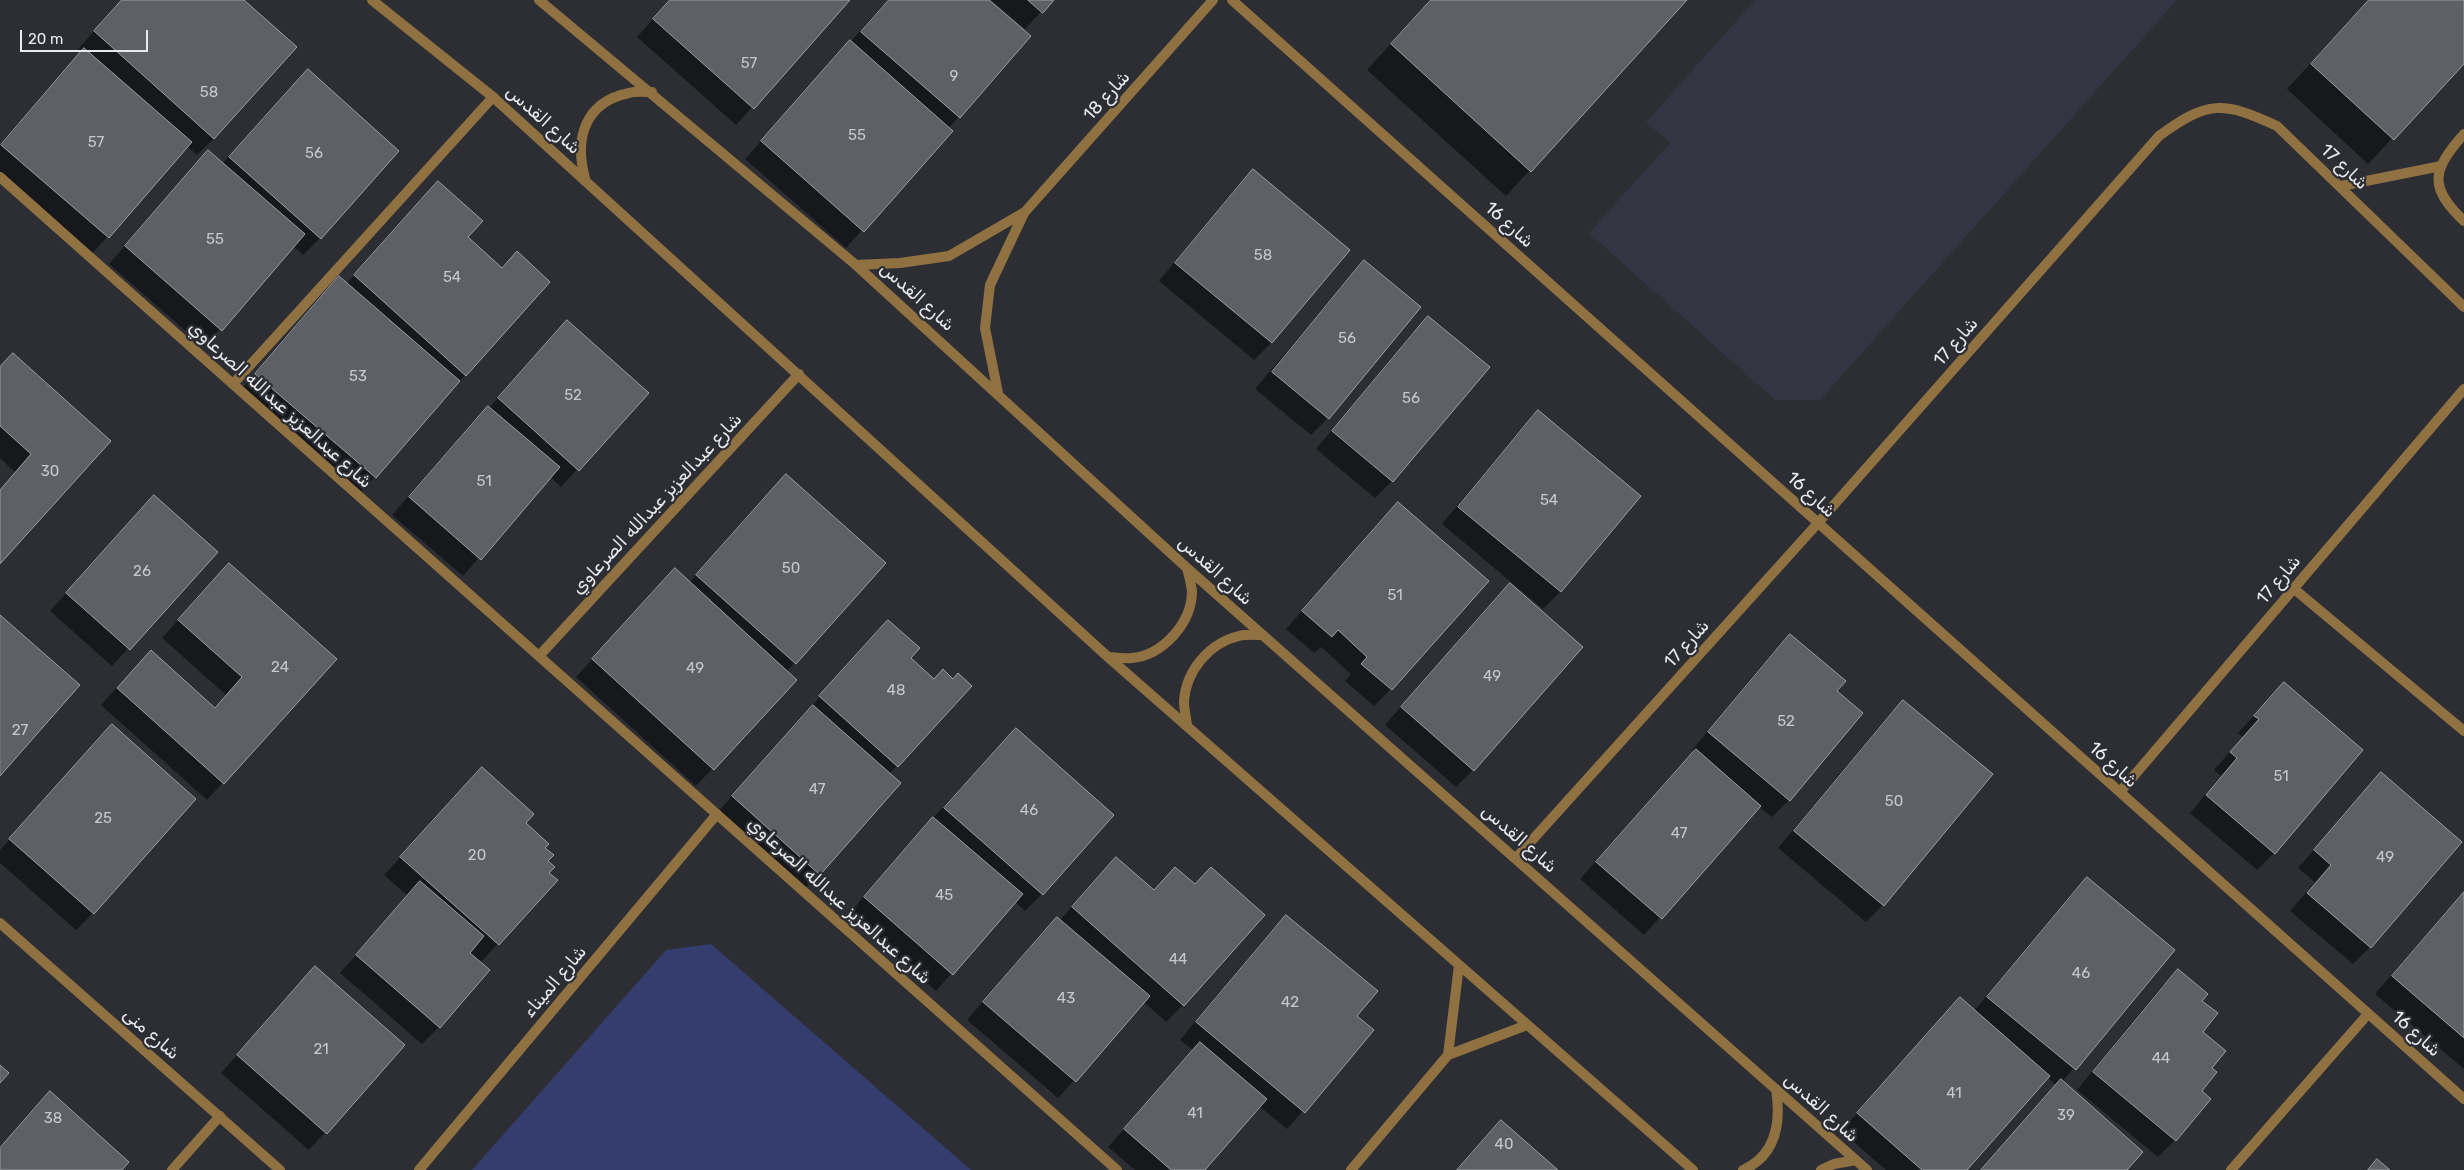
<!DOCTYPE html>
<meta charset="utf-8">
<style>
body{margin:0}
#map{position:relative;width:2464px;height:1170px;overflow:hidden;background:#2c2e34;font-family:Rubik,sans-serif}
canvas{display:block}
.scale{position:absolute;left:20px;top:30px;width:128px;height:22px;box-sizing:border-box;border:2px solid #e9eaee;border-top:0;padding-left:6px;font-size:15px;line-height:18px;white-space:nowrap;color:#e9eaee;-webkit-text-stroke:4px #2c2e34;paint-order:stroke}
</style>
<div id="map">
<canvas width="2464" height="1170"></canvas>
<div class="scale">20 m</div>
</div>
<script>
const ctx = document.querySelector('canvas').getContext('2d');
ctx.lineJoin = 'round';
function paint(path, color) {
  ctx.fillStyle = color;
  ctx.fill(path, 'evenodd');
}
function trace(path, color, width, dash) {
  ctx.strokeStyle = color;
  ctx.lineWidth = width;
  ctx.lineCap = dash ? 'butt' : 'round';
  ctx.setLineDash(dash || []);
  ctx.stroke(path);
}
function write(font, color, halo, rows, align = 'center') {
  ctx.font = font + ' Rubik,"Noto Sans Arabic",sans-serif';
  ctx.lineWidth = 4.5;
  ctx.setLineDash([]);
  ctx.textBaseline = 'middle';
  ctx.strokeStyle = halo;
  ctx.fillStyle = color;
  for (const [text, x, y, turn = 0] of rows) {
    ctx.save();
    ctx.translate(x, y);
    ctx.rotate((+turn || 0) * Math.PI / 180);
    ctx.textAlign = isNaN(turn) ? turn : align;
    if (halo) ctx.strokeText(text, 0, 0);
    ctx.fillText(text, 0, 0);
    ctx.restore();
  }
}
paint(new Path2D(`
 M 1755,0 L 2177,0 L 1820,400 L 1775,400 L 1589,233 L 1670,143 L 1646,122 Z`), '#333642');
paint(new Path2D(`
 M 711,944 L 971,1170 L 472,1170 L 666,950 Z`), '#353d6f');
paint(new Path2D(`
 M 122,0 L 242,0 L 214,138 L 197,155 L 187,146 L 91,255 L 0,176 L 0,145 L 82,52 L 78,49 Z
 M 670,0 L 848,0 L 736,125 L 637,37 Z
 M 888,0 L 987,0 L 959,117 L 948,128 L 951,131 L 846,248 L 745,159 Z
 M 991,0 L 1052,0 L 1025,29 Z
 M 1430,0 L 1686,0 L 1506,196 L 1367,70 Z
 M 2369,0 L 2464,0 L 2464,62 L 2368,164 L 2287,89 Z
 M 291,88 L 320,238 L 303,255 L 293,246 L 204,347 L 109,264 L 208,151 L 222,164 Z
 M 1253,171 L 1348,250 L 1271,343 L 1254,360 L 1159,281 L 1236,188 Z
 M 421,200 L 501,268 L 517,253 L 465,375 L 358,495 L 239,392 L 322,295 L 339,278 L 346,284 Z
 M 1365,262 L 1328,418 L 1311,435 L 1255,389 L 1348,279 Z
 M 1428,318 L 1392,481 L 1375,498 L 1316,449 L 1411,335 Z
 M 551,339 L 647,393 L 561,487 L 550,477 L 463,576 L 392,515 L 471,424 L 489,408 Z
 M 0,367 L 109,441 L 0,563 L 0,489 L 15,472 L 0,458 Z
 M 1538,412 L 1639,496 L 1560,592 L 1543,609 L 1442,524 L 1521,429 Z
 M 769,493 L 884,564 L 786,672 L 795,680 L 696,786 L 576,677 L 658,587 L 689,583 Z
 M 154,497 L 216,552 L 112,666 L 50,611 Z
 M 1382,521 L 1391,689 L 1374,706 L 1345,681 L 1351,674 L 1321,647 L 1314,653 L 1286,629 Z
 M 212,582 L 335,659 L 207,800 L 101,705 L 134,669 L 214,709 L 226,695 L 162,638 Z
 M 1493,602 L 1473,770 L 1456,787 L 1385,725 Z
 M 1790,636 L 1835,691 L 1862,713 L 1789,800 L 1772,817 L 1759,807 L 1644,935 L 1580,879 L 1694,752 L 1692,750 L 1773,653 Z
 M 871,639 L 909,658 L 933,681 L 952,680 L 970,686 L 889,774 L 819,874 L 802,891 L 716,814 Z
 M 2284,683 L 2274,853 L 2257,870 L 2190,813 L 2221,776 L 2214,770 L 2243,737 L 2238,733 Z
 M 1903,702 L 1883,905 L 1866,922 L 1778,848 L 1886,719 Z
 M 112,726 L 93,913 L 76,930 L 0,863 L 0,850 Z
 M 1016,729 L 1042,894 L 1025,911 L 1015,902 L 936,991 L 848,915 L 916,836 Z
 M 482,769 L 544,848 L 547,873 L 556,880 L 480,963 L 439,1027 L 422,1044 L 340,973 L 408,896 L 384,875 Z
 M 2381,774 L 2370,947 L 2353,964 L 2290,911 L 2315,882 L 2298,868 Z
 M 1116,858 L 1153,891 L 1175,869 L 1194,885 L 1211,868 L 1183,1005 L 1166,1022 L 1144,1002 L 1058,1098 L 967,1020 L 1040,935 L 1057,918 L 1060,920 Z
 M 2087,879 L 2173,951 L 2062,1082 L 2125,1170 L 1981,1170 L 2057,1086 L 2047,1077 L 1965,1170 L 1886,1170 L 1841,1131 L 1960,999 L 1974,1011 L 2070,896 Z
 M 2464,891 L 2464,1069 L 2375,994 Z
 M 1286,916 L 1356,1016 L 1373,1030 L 1287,1129 L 1259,1106 L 1203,1170 L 1135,1170 L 1108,1147 L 1193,1050 L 1180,1040 L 1269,933 Z
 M 315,968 L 404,1045 L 309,1150 L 221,1073 Z
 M 2178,970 L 2201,1001 L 2202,1032 L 2210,1068 L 2175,1140 L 2158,1157 L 2077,1090 L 2161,987 Z
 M 50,1093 L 120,1170 L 0,1170 L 0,1147 Z
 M 1501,1122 L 1556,1170 L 1456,1170 Z`), '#0007');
const building = new Path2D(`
 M 122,0 L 244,0 L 297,47 L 214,139 L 94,31 Z
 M 670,0 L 850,0 L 754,109 L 653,19 Z
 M 889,0 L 989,0 L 1031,36 L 960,118 L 861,32 Z
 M 1028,0 L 1054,0 L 1043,13 Z
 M 1431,0 L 1687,0 L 1531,172 L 1391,44 Z
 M 2369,0 L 2464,0 L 2464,64 L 2394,140 L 2311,64 Z
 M 850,40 L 953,131 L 864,232 L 761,141 Z
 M 84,48 L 192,142 L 109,238 L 1,145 Z
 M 308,69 L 399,151 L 321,239 L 229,157 Z
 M 208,150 L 305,234 L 222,331 L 125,246 Z
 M 1253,169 L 1350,250 L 1272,343 L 1175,263 Z
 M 438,181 L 483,221 L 468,237 L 502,268 L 517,251 L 550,282 L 466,376 L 354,275 Z
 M 1364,260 L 1421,307 L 1329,419 L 1272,372 Z
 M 339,276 L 460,381 L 376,478 L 255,374 Z
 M 1428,316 L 1490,367 L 1393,482 L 1332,431 Z
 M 567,320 L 649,393 L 579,471 L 498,398 Z
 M 13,353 L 111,441 L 0,564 L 0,490 L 31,454 L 0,426 L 0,367 Z
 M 488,406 L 560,467 L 481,560 L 409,497 Z
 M 1538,410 L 1641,496 L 1561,592 L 1458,507 Z
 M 786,474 L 886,563 L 796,664 L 696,575 Z
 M 154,495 L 218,552 L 130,650 L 66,593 Z
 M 1398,502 L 1489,581 L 1392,690 L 1361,664 L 1367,657 L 1338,630 L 1332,637 L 1302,611 Z
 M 229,563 L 337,659 L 224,784 L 117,688 L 151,650 L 215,708 L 242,677 L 178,620 Z
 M 675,568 L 797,680 L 714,770 L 592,659 Z
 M 1510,583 L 1583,647 L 1474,771 L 1401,707 Z
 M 0,615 L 80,685 L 0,776 Z
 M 888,620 L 920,648 L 911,658 L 934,679 L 943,669 L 953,679 L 958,673 L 972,686 L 898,767 L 819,696 Z
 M 1790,634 L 1846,681 L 1837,691 L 1863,713 L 1790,801 L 1708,732 Z
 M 2284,682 L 2363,750 L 2275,854 L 2206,795 L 2237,758 L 2230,752 L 2259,719 L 2254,716 Z
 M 1903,700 L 1993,774 L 1884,906 L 1794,831 Z
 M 813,705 L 901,783 L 820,875 L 732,796 Z
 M 112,724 L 196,799 L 94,914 L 9,839 Z
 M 1016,728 L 1114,815 L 1043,895 L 944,808 Z
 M 1696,749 L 1761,806 L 1662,919 L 1596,862 Z
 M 482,767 L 534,814 L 526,823 L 549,844 L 545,848 L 554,855 L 548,861 L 555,867 L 549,873 L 558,880 L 499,945 L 400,857 Z
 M 2381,772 L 2462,842 L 2371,948 L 2307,893 L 2331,865 L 2314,850 Z
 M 933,817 L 1023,894 L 953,975 L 864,897 Z
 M 1116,857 L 1154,890 L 1175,867 L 1195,884 L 1211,867 L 1265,915 L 1184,1006 L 1072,907 Z
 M 2087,877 L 2175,950 L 2076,1070 L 1987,997 Z
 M 420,881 L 484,936 L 470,953 L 490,970 L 440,1028 L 356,955 Z
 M 2464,892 L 2464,1038 L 2392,976 Z
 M 1286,915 L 1378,991 L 1357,1016 L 1374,1030 L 1305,1113 L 1196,1022 Z
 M 1057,917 L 1150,996 L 1076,1082 L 983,1002 Z
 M 315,966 L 405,1045 L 327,1134 L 237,1055 Z
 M 2178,969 L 2208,994 L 2202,1001 L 2218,1013 L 2203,1032 L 2226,1051 L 2212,1068 L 2217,1072 L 2202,1091 L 2211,1099 L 2176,1141 L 2093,1072 Z
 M 1960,997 L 2050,1076 L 1967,1170 L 1922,1170 L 1857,1113 Z
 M 1200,1042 L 1267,1099 L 1205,1170 L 1171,1170 L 1124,1129 Z
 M 0,1065 L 9,1073 L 0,1083 Z
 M 2061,1079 L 2143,1152 L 2127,1170 L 1981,1170 Z
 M 50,1091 L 129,1162 L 122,1170 L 0,1170 L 0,1148 Z
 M 1501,1120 L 1558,1170 L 1457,1170 Z
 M 2377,1159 L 2390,1170 L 2368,1170 Z`);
paint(building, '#5e6067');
trace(building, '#9c9ea6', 1);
trace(new Path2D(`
 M 2464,134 C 2432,170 2428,187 2464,221
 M 2341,186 L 2441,166
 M 233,384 L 493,97
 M 2293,588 L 2464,731
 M 172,1170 L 220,1116`), '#907142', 10);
trace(new Path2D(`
 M 372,0 L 493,97 L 1108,657 L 1693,1170
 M 539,0 L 856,265 L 1187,568 L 1867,1170
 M 1232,0 L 2464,1099
 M 0,177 L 1117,1170
 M 585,178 C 574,138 585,102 629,93 C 636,91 645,92 652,92
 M 856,265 L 900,263 L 949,256 L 1023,213
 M 998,393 L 985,328 L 990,285 L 1024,213 L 1213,0
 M 539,656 L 799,374
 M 1108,657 C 1116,657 1124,659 1132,658 C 1163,655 1192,623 1192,591 C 1191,584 1189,575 1187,568
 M 1187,725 C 1186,717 1184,709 1184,701 C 1186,671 1209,643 1239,636 C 1246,634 1255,635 1262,635
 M 2120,792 L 2464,389
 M 1516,858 L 1818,523 L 2159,136 C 2208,100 2223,101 2277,126 L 2464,307
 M 0,923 L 280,1170
 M 1448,1055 L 1459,965
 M 419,1170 L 717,814
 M 1351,1170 L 1448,1055 L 1527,1025
 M 1743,1170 C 1777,1155 1781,1121 1776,1089
 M 1821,1170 L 1834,1164 L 1856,1160
 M 2231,1170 L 2368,1014`), '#907142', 10);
write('15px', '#c6c8cc', null, [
 ["57",749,64],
 ["9",954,77],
 ["58",209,93],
 ["55",857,136],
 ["57",96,143],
 ["56",314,154],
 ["55",215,240],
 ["58",1263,256],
 ["54",452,278],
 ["56",1347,339],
 ["53",358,377],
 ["52",573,396],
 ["56",1411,399],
 ["30",50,472],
 ["51",484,482],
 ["54",1549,501],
 ["50",791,569],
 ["26",142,572],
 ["51",1395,596],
 ["24",280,668],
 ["49",695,669],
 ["49",1492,677],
 ["48",896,691],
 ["52",1786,722],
 ["27",20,731],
 ["51",2281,777],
 ["47",817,790],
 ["50",1894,802],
 ["46",1029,811],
 ["25",103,819],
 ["47",1679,834],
 ["20",477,856],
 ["49",2385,858],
 ["45",944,896],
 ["44",1178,960],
 ["46",2081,974],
 ["43",1066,999],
 ["42",1290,1003],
 ["21",321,1050],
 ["44",2161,1059],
 ["41",1954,1094],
 ["41",1195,1114],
 ["39",2066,1116],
 ["38",53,1119],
 ["40",1504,1145]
]);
write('18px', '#e9eaee', '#2c2e34', [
 ["شارع 18",1107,96,-48],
 ["شارع القدس",543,120,42],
 ["شارع 17",2344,167,43],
 ["شارع 16",1509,225,42],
 ["شارع القدس",917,297,42],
 ["شارع 17",1956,342,-49],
 ["شارع عبدالعزيز عبدالله الصرعاوي",280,405,42],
 ["شارع 16",1811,495,42],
 ["شارع عبدالعزيز عبدالله الصرعاوي",657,504,-47],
 ["شارع القدس",1215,571,42],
 ["شارع 17",2279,580,-50],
 ["شارع 17",1687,644,-48],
 ["شارع 16",2113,765,42],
 ["شارع القدس",1519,839,41],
 ["شارع عبدالعزيز عبدالله الصرعاوي",839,901,42],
 ["شارع الميناء",555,982,-50],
 ["شارع منى",151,1034,41],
 ["شارع 16",2416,1034,42],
 ["شارع القدس",1821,1108,42]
]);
</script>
